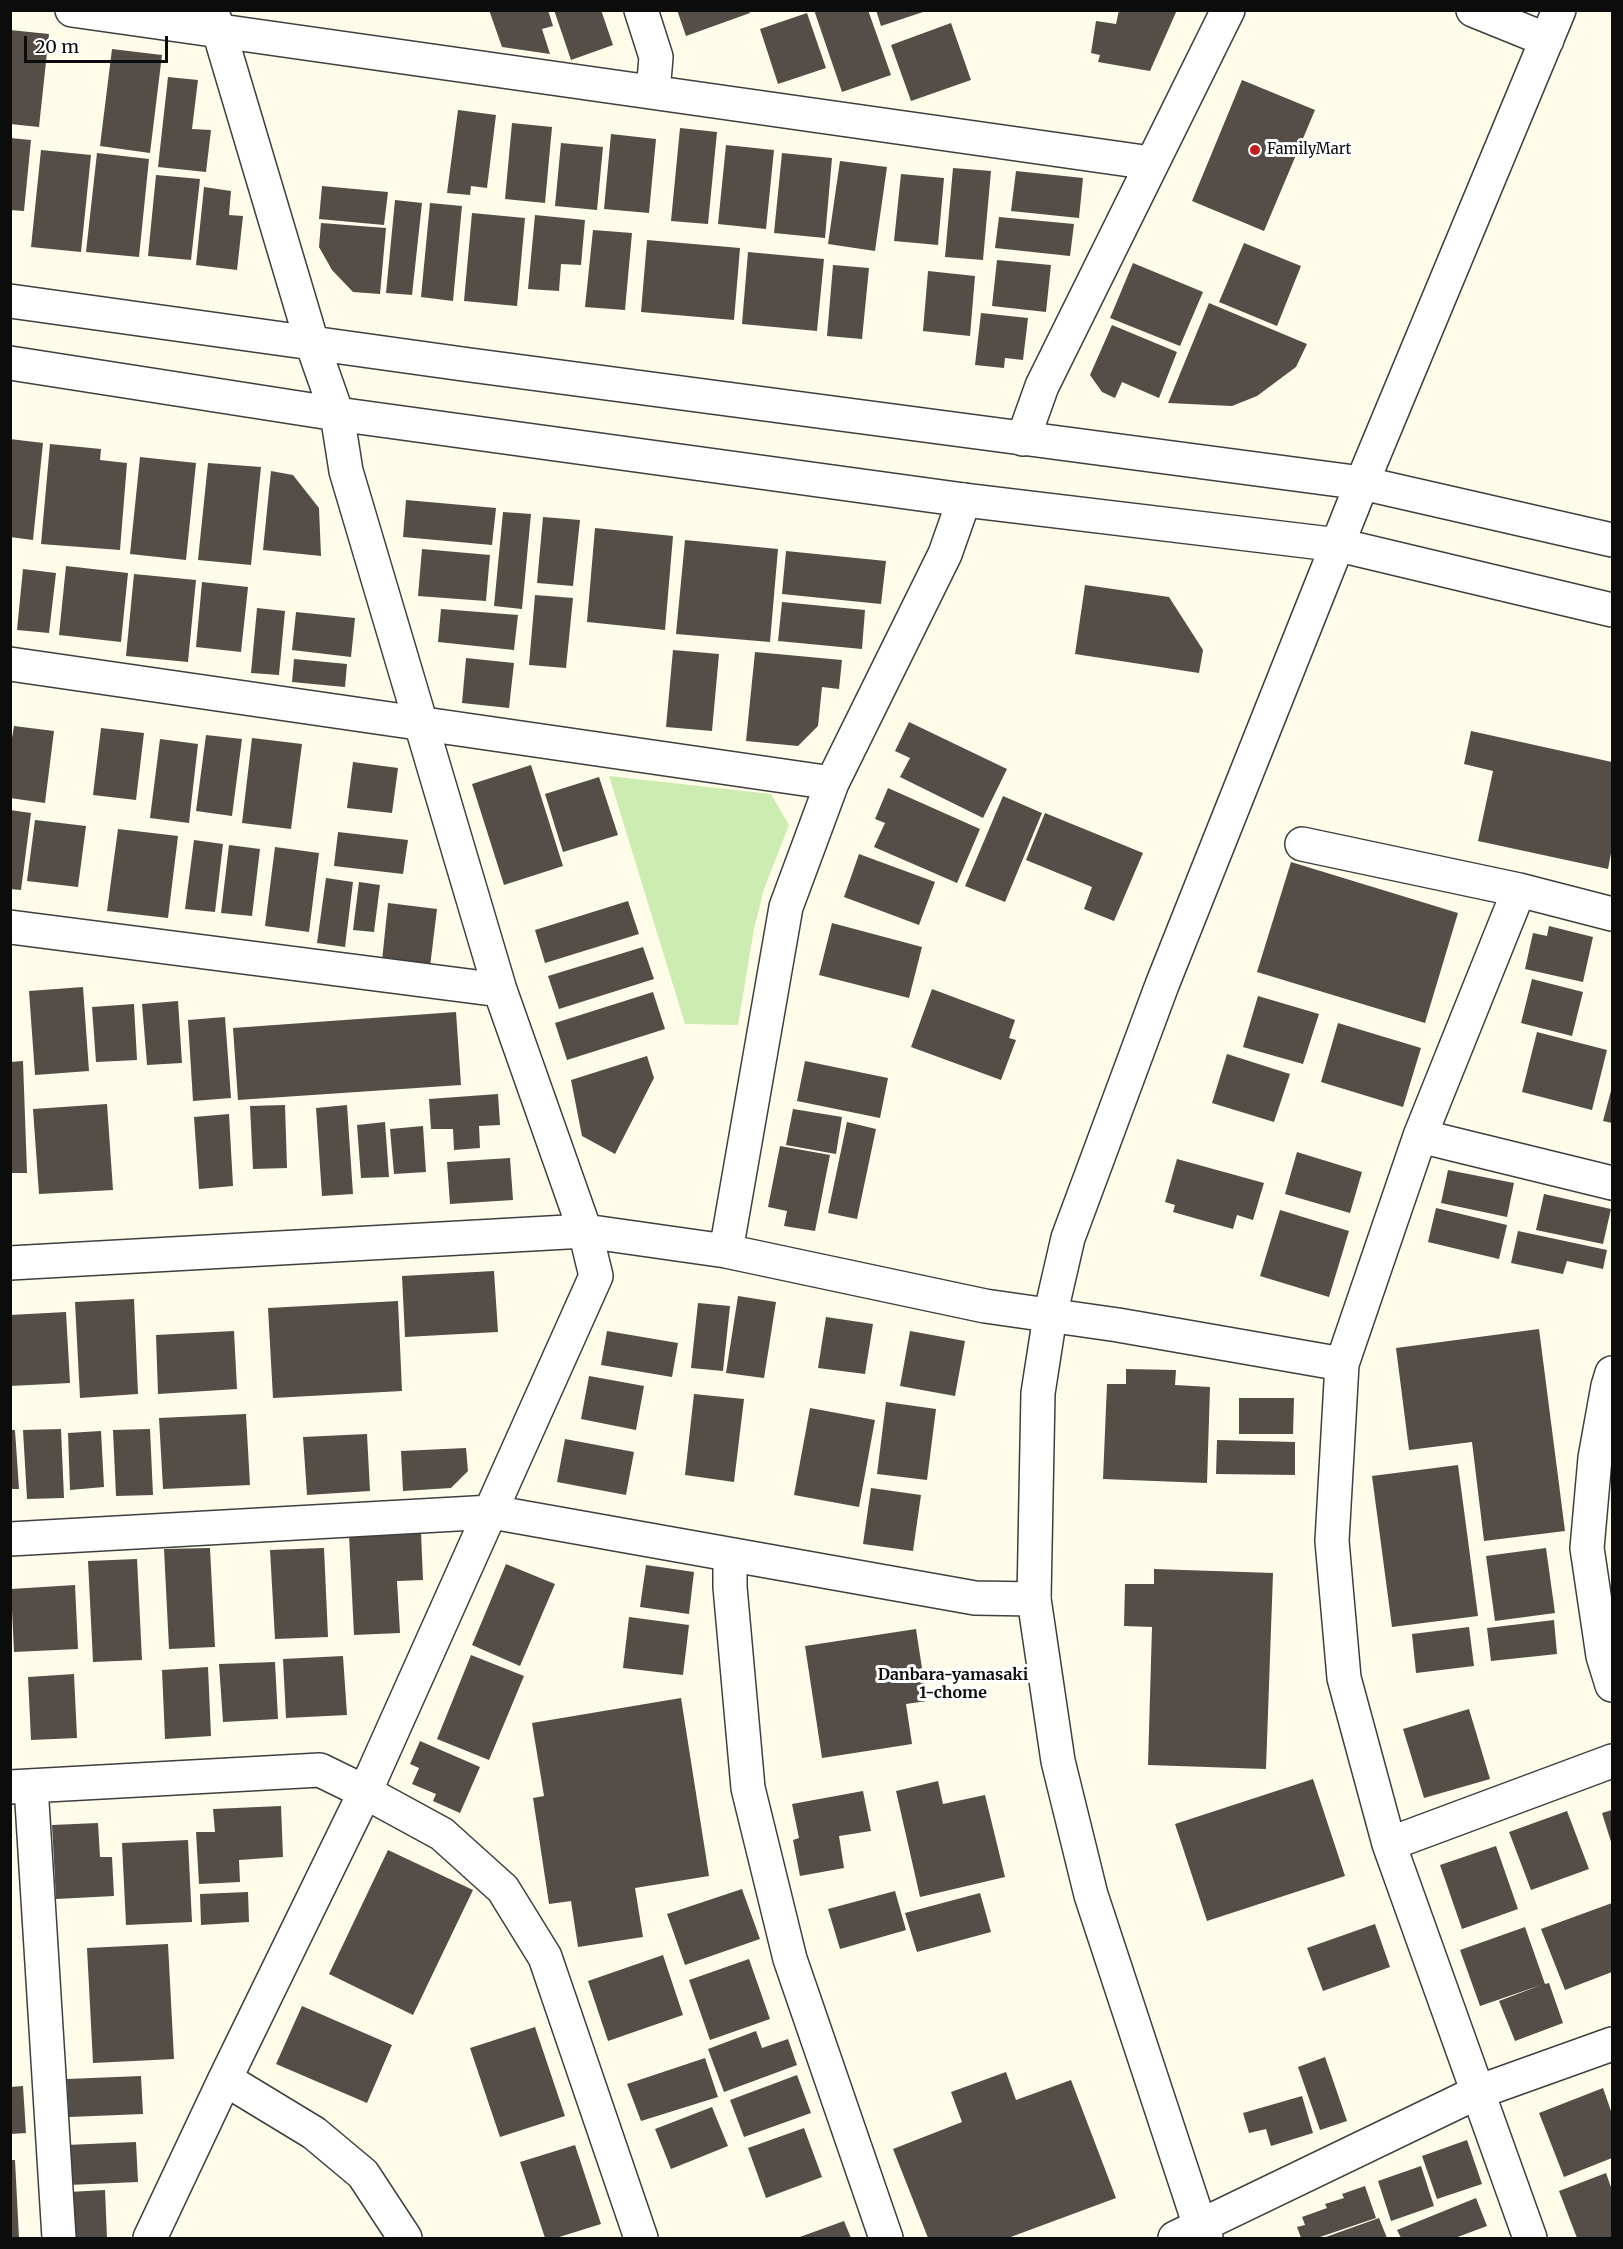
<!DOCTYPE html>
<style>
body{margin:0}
#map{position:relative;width:1623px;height:2249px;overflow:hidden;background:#fffcea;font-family:Merriweather,serif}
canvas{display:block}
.frame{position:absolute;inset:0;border:12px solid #0c0c0c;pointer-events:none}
.scale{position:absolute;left:24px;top:36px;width:144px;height:27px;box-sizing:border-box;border:3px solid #0c0c0c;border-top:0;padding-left:8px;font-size:18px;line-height:21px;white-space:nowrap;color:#0c0c0c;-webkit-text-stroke:4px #fff;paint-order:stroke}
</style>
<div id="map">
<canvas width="1623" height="2249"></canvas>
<div class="frame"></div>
<div class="scale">20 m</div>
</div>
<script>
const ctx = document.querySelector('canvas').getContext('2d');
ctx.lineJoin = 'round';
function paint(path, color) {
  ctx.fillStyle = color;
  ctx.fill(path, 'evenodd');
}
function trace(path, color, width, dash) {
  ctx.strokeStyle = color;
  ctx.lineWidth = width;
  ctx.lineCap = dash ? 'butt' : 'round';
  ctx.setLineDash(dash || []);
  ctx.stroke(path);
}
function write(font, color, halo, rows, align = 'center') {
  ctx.font = font + ' Merriweather,serif';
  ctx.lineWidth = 6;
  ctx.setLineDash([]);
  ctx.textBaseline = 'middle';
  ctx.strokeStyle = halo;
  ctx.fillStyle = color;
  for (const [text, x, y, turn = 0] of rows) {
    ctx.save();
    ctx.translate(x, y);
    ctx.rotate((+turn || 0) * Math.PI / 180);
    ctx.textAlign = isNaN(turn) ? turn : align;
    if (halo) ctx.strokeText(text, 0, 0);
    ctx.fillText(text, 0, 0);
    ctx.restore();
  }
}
paint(new Path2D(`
 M 609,776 L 771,794 L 789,825 L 764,889 L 754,929 L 738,1025 L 685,1024 Z`), '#ccecb1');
paint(new Path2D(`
 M 489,10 L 548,10 L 553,26 L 542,29 L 550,54 L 502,47 Z
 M 554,10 L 601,10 L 613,45 L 571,60 Z
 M 677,10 L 749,10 L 750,13 L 686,36 Z
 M 814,10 L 868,10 L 891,75 L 842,92 Z
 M 876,10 L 926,10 L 926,11 L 881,26 Z
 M 1119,10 L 1177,10 L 1150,71 L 1098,62 L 1100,55 L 1091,53 L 1096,21 L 1116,24 Z
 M 807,13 L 826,68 L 778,84 L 760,29 Z
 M 951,23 L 971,80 L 911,101 L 891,45 Z
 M 10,30 L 49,34 L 39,127 L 10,124 Z
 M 112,49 L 162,55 L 150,153 L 100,146 Z
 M 168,77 L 198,80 L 192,129 L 211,130 L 206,172 L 158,167 Z
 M 1242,80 L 1315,110 L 1264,231 L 1192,201 Z
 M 458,110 L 496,115 L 487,188 L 471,186 L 470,195 L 447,193 Z
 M 512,123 L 552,127 L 545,203 L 505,199 Z
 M 680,128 L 717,132 L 708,224 L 671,221 Z
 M 611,134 L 656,139 L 649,213 L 604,209 Z
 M 10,138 L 31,140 L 24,211 L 10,210 Z
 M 561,143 L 603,147 L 597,210 L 555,206 Z
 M 726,145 L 774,150 L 766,229 L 718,224 Z
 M 41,150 L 91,155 L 81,252 L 31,247 Z
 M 97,153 L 149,159 L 139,257 L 86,252 Z
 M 782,153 L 832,158 L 825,238 L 774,233 Z
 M 840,161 L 887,167 L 875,251 L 828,244 Z
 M 953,168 L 991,171 L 983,260 L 945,257 Z
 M 1016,171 L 1083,178 L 1079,218 L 1011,211 Z
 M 901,174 L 944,178 L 938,245 L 894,241 Z
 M 156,175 L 200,179 L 191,260 L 148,256 Z
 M 322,186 L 388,192 L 384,225 L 319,219 Z
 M 204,187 L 231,191 L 229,215 L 243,216 L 237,270 L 196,265 Z
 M 395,200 L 422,203 L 412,295 L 386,293 Z
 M 430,203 L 462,206 L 453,301 L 421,297 Z
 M 472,213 L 525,218 L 517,306 L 464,301 Z
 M 535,215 L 585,220 L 581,265 L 561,264 L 559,291 L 528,289 Z
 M 999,217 L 1074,224 L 1070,256 L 995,248 Z
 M 321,223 L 386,228 L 380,294 L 353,292 L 332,270 L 319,247 Z
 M 593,230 L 632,233 L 625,310 L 585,307 Z
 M 647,240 L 740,248 L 734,320 L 641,312 Z
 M 1244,243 L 1301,266 L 1277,326 L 1219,302 Z
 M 748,252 L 824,259 L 817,331 L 742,324 Z
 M 997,260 L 1051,265 L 1046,312 L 992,306 Z
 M 1133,263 L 1203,292 L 1180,346 L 1110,318 Z
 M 833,265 L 869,268 L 862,339 L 827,336 Z
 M 928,271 L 975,276 L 970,336 L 923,331 Z
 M 1209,303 L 1307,344 L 1296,367 L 1257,396 L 1232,406 L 1168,403 Z
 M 981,313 L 1028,318 L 1023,360 L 1005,358 L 1004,368 L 975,365 Z
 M 1112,325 L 1177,352 L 1159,398 L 1122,382 L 1115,398 L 1102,392 L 1090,375 Z
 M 10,439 L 43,443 L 33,540 L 10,537 Z
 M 50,444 L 101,449 L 100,460 L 127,463 L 120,550 L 41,544 Z
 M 140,457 L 196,463 L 186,560 L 130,554 Z
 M 208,463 L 261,467 L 251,565 L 198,560 Z
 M 271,471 L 293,475 L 319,508 L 321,556 L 263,550 Z
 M 406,500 L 496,508 L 492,545 L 403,537 Z
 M 503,512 L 531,514 L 522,609 L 494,606 Z
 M 543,517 L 580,520 L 573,586 L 537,583 Z
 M 595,528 L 673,536 L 665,630 L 587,622 Z
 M 685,540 L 778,549 L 770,642 L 676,634 Z
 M 422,549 L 490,555 L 486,601 L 418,596 Z
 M 786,551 L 886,561 L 881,604 L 782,594 Z
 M 66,566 L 128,573 L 121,642 L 59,635 Z
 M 23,569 L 56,573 L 49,633 L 17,630 Z
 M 134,574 L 196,580 L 188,662 L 126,656 Z
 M 202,582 L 248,587 L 241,652 L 196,647 Z
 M 1085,585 L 1169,597 L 1203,650 L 1199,673 L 1075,654 Z
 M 535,595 L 573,598 L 566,668 L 529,665 Z
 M 782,602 L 865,610 L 862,649 L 778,641 Z
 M 257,608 L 285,611 L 279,675 L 251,673 Z
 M 441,609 L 518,615 L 514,650 L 438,642 Z
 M 296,612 L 355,618 L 351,657 L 292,650 Z
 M 673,650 L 719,654 L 712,731 L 666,727 Z
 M 755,652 L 842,660 L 839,689 L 822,687 L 818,726 L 798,746 L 746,741 Z
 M 466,658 L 514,663 L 509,708 L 462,703 Z
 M 294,659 L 347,664 L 345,687 L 292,682 Z
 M 909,722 L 1007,769 L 983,818 L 900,777 L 910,758 L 895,751 Z
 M 14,726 L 54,731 L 45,803 L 10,798 L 10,750 Z
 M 101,728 L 144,733 L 136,800 L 93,795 Z
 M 1471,731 L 1612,762 L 1612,848 L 1608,869 L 1478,841 L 1493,771 L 1464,764 Z
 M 206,735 L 242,739 L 232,816 L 196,811 Z
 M 252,738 L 302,744 L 291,829 L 242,823 Z
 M 160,739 L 198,744 L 189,823 L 150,818 Z
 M 353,762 L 398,768 L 392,813 L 347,808 Z
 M 531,765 L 563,866 L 504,885 L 472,784 Z
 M 599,777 L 618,835 L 563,852 L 545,794 Z
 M 888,788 L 980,829 L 957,883 L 874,847 L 885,823 L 875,819 Z
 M 1003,796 L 1042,813 L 1005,902 L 965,886 Z
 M 10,810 L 31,813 L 21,890 L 10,889 Z
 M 1045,813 L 1143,853 L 1114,921 L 1084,909 L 1092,887 L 1026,860 Z
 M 35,820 L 86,826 L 78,887 L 27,881 Z
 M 118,829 L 178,836 L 168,918 L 107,911 Z
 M 338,832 L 408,840 L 403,874 L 334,866 Z
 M 194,840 L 223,844 L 215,912 L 185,909 Z
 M 229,845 L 260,849 L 252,916 L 221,913 Z
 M 275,847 L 319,853 L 309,932 L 265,926 Z
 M 859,854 L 935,882 L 919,925 L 844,897 Z
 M 1291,862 L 1458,913 L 1425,1023 L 1257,972 Z
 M 326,878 L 353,882 L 345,947 L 317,943 Z
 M 359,882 L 380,885 L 374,932 L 353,930 Z
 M 628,901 L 639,934 L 545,963 L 535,930 Z
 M 388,903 L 437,909 L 430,967 L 382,961 Z
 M 832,923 L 922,947 L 909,998 L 819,975 Z
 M 1549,926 L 1593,937 L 1583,982 L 1525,969 L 1533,933 L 1547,936 Z
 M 643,947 L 654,979 L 559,1009 L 548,976 Z
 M 1532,979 L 1583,992 L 1572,1036 L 1521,1023 Z
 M 83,987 L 89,1071 L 35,1075 L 29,991 Z
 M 932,989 L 1015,1020 L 1009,1038 L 1016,1040 L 1001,1080 L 911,1047 Z
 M 653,992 L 665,1029 L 567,1060 L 555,1023 Z
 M 1258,996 L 1319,1014 L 1303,1064 L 1243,1047 Z
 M 178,1001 L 182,1063 L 147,1065 L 142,1004 Z
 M 134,1004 L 137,1060 L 96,1062 L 92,1007 Z
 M 456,1012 L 461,1085 L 238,1100 L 233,1028 Z
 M 225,1017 L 231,1098 L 193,1101 L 188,1020 Z
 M 1338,1023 L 1421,1048 L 1403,1107 L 1321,1082 Z
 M 1537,1032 L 1607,1050 L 1592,1110 L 1522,1092 Z
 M 1227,1054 L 1290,1074 L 1274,1122 L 1212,1103 Z
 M 647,1056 L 654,1078 L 615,1154 L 582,1136 L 571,1080 Z
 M 23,1061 L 27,1173 L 10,1173 L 10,1062 Z
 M 805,1061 L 888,1078 L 880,1118 L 797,1101 Z
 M 1612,1087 L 1612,1123 L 1603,1121 Z
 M 498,1094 L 500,1125 L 479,1126 L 480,1148 L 454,1150 L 453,1129 L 431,1129 L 429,1099 Z
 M 107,1104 L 113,1190 L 39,1194 L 33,1109 Z
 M 285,1105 L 287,1168 L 253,1169 L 250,1106 Z
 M 347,1105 L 353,1194 L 322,1196 L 316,1108 Z
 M 793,1109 L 842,1117 L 836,1154 L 786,1145 Z
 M 229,1114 L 233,1186 L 199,1189 L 194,1117 Z
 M 385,1122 L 389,1177 L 361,1178 L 357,1125 Z
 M 847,1122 L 876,1129 L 857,1219 L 828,1213 Z
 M 423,1126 L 426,1172 L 394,1174 L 390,1129 Z
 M 780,1146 L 830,1155 L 815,1231 L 784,1226 L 787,1211 L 768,1207 Z
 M 1297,1152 L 1362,1172 L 1350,1213 L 1285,1194 Z
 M 510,1158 L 513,1200 L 450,1204 L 447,1162 Z
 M 1177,1159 L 1264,1183 L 1253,1220 L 1237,1215 L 1233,1229 L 1173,1212 L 1175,1205 L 1165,1202 Z
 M 1448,1170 L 1514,1183 L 1507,1217 L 1441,1203 Z
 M 1544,1194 L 1611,1209 L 1603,1244 L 1536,1230 Z
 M 1436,1208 L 1507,1225 L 1499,1259 L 1428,1242 Z
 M 1280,1210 L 1349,1231 L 1329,1297 L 1260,1276 Z
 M 1518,1231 L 1607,1250 L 1603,1269 L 1567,1261 L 1563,1274 L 1511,1263 Z
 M 494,1271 L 498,1332 L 405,1337 L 402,1276 Z
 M 738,1296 L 776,1302 L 764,1378 L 726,1373 Z
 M 134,1299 L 138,1394 L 80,1398 L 75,1302 Z
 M 398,1301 L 402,1391 L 273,1398 L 268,1308 Z
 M 698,1303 L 730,1306 L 723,1371 L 691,1368 Z
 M 66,1312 L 70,1383 L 10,1386 L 10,1315 Z
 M 826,1317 L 873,1324 L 865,1374 L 818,1368 Z
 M 1539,1329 L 1565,1531 L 1484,1541 L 1472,1442 L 1409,1450 L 1396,1348 Z
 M 234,1331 L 237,1389 L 158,1394 L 156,1335 Z
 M 607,1331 L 678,1343 L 672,1377 L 601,1365 Z
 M 910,1331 L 965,1341 L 955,1396 L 900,1386 Z
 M 1126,1369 L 1176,1370 L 1175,1385 L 1210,1387 L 1207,1483 L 1103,1479 L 1107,1384 L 1126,1384 Z
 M 589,1376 L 644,1386 L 636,1430 L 581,1419 Z
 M 694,1394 L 744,1399 L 734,1482 L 685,1475 Z
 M 1239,1398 L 1294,1398 L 1293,1434 L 1239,1434 Z
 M 886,1402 L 936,1409 L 927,1480 L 877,1474 Z
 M 810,1408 L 875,1420 L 859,1507 L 794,1495 Z
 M 246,1414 L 250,1485 L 163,1489 L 159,1418 Z
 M 61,1429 L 64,1498 L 27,1499 L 23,1430 Z
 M 150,1429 L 153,1495 L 116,1496 L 113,1430 Z
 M 10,1430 L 15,1430 L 19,1489 L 10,1489 Z
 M 101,1431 L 104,1487 L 70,1490 L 68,1433 Z
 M 367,1434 L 370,1491 L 307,1495 L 303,1437 Z
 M 565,1439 L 634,1452 L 626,1495 L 557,1482 Z
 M 1217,1440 L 1295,1442 L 1295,1475 L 1216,1474 Z
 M 466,1448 L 468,1471 L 451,1488 L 403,1491 L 401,1451 Z
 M 1458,1465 L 1478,1616 L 1392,1627 L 1372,1476 Z
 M 871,1488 L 921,1495 L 913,1551 L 863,1544 Z
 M 421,1532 L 423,1580 L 397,1581 L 400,1633 L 354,1635 L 349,1535 Z
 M 210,1548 L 215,1647 L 169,1649 L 164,1549 Z
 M 324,1548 L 328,1637 L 275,1639 L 270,1550 Z
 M 1546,1548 L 1555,1613 L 1495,1621 L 1486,1556 Z
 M 137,1559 L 142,1660 L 93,1662 L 88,1561 Z
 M 506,1564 L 555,1584 L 520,1666 L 472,1645 Z
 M 646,1565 L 694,1572 L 689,1614 L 640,1607 Z
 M 1154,1569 L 1273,1573 L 1266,1769 L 1148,1765 L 1152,1627 L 1124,1626 L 1125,1584 L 1154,1584 Z
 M 75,1585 L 78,1649 L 14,1652 L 11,1589 Z
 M 629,1617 L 689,1625 L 683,1675 L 623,1668 Z
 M 1554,1620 L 1557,1654 L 1491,1661 L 1487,1628 Z
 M 1469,1627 L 1474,1666 L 1416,1673 L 1412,1634 Z
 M 916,1629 L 927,1701 L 906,1704 L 912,1744 L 822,1758 L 805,1646 Z
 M 471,1655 L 524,1676 L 489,1760 L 437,1739 Z
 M 343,1656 L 347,1715 L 286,1718 L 283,1659 Z
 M 275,1662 L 278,1719 L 223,1722 L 219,1664 Z
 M 208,1667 L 211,1736 L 165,1739 L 162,1670 Z
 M 74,1674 L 77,1738 L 31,1740 L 28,1677 Z
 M 681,1698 L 709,1876 L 635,1888 L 643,1937 L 578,1947 L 571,1901 L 549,1904 L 533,1798 L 544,1796 L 532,1723 Z
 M 1469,1709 L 1490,1779 L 1424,1798 L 1403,1729 Z
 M 420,1741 L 480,1767 L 460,1813 L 433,1801 L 436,1794 L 412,1784 L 419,1768 L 410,1764 Z
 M 1313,1779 L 1345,1876 L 1207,1921 L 1175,1824 Z
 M 938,1781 L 943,1804 L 985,1795 L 1005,1877 L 920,1897 L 896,1791 Z
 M 863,1791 L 871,1831 L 839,1836 L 844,1868 L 800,1876 L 793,1840 L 799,1838 L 792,1804 Z
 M 281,1806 L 283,1857 L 239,1860 L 240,1882 L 199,1884 L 196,1832 L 215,1832 L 213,1809 Z
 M 1612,1810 L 1612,1845 L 1602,1813 Z
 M 1567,1811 L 1589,1869 L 1531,1890 L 1509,1832 Z
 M 98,1823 L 100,1857 L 112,1857 L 114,1896 L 56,1899 L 52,1825 Z
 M 188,1840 L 192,1922 L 126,1925 L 122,1843 Z
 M 1496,1846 L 1518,1909 L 1462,1929 L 1440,1865 Z
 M 388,1850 L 473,1890 L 413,2015 L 329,1974 Z
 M 742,1889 L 760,1939 L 685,1965 L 667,1914 Z
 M 895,1891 L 906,1930 L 840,1949 L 828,1909 Z
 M 248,1892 L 249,1922 L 201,1925 L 200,1894 Z
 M 980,1893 L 991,1932 L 917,1952 L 905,1913 Z
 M 1612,1903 L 1612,1972 L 1565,1990 L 1541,1929 Z
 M 1375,1924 L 1390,1967 L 1323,1991 L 1307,1948 Z
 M 1525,1927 L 1545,1984 L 1549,1983 L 1563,2023 L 1515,2041 L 1499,2001 L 1541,1985 L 1480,2006 L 1460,1950 Z
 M 168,1944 L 174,2059 L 93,2063 L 87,1948 Z
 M 663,1955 L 683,2015 L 608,2041 L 588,1981 Z
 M 749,1959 L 770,2019 L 710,2040 L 689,1980 Z
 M 302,2006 L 392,2045 L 367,2103 L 276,2064 Z
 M 535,2027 L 565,2116 L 500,2137 L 470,2048 Z
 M 756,2031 L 762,2048 L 788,2039 L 797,2065 L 724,2092 L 708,2049 Z
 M 1325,2057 L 1347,2121 L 1320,2130 L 1298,2067 Z
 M 705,2058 L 718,2097 L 641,2121 L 627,2084 Z
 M 1006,2072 L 1016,2100 L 1071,2080 L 1116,2198 L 1008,2238 L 928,2238 L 893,2149 L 962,2122 L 951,2092 Z
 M 797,2075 L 811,2113 L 744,2137 L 730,2100 Z
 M 141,2076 L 143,2114 L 69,2117 L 67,2079 Z
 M 23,2086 L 26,2133 L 10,2134 L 10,2087 Z
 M 1603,2088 L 1612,2114 L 1612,2158 L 1564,2177 L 1539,2113 Z
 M 1302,2096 L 1313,2133 L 1271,2146 L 1266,2129 L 1249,2133 L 1243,2113 Z
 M 712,2107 L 728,2146 L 671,2169 L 655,2129 Z
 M 804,2128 L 822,2177 L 766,2198 L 748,2148 Z
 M 1467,2140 L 1482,2184 L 1437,2199 L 1422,2156 Z
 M 136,2142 L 138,2182 L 68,2185 L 66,2145 Z
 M 575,2145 L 601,2224 L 556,2238 L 545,2238 L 520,2162 Z
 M 10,2160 L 15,2160 L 19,2238 L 10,2238 Z
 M 1421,2166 L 1434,2206 L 1391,2221 L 1378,2181 Z
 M 1606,2173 L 1612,2190 L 1612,2238 L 1577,2238 L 1559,2191 Z
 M 1365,2186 L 1376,2218 L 1317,2238 L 1301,2238 L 1297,2227 L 1305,2225 L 1302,2217 L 1327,2208 L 1325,2204 L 1344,2198 L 1342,2194 Z
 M 105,2190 L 107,2238 L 71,2238 L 69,2192 Z
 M 1476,2198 L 1487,2226 L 1455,2238 L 1401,2238 L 1397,2230 Z
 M 1379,2218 L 1387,2238 L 1323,2238 Z
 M 844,2221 L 851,2238 L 797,2238 Z`), '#554d47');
const minor = new Path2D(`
 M 72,10 L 1151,163
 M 641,10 L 656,57 L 653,92
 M 1023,439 L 1042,386 L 1228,10
 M 10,664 L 832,783
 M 1302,844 L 1519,890 L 1612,914
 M 1519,890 L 1420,1136 L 1342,1364 L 1332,1541 L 1344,1678 L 1389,1844 L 1530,2238
 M 10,927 L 500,990
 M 1420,1136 L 1612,1183
 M 585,1231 L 726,1251 L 985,1306 L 1118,1325 L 1342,1364
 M 726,1251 L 786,907 L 832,783 L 945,554 L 964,500
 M 1612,1373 L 1608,1386 L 1595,1458 L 1587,1548 L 1603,1656 L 1612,1685
 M 10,1539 L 492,1512 L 975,1598 L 1034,1599
 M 730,1556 L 730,1587 L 748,1788 L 790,1959 L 886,2238
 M 31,1786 L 59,2238
 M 10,1787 L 320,1770 L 365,1792 L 442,1834 L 503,1889 L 545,1957 L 641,2238
 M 1389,1844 L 1612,1761
 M 225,2079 L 314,2133 L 363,2174 L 405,2238
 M 150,2238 L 225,2079 L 365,1792 L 596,1276 L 585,1231 L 500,990 L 346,471 L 337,414
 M 1175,2238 L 1478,2092 L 1612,2044`);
const tertiary = new Path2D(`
 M 211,10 L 219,31 L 312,343 L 337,414
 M 1473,10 L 1547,40
 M 10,301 L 470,365 L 1362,483 L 1612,540
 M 10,363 L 337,414 L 964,500 L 1339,545 L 1612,610
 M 10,1263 L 585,1231
 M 1206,2238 L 1200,2226 L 1091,1895 L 1058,1761 L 1034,1599 L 1038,1393 L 1050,1316 L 1068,1238 L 1162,985 L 1362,483 L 1559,10`);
trace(minor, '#3f3f3f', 36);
trace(tertiary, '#3f3f3f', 36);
trace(minor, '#fff', 33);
trace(tertiary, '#fff', 33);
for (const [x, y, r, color] of [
 [1255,150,6,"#c51d1b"]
]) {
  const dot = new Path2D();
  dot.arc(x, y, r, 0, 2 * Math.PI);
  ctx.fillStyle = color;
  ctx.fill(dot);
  trace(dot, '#fff', 2);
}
write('15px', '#0c0c0c', '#fff', [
 ["FamilyMart",1267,150]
], 'left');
write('bold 16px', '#0c0c0c', '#fff', [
 ["Danbara-yamasaki",953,1675],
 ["1-chome",953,1693]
]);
</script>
